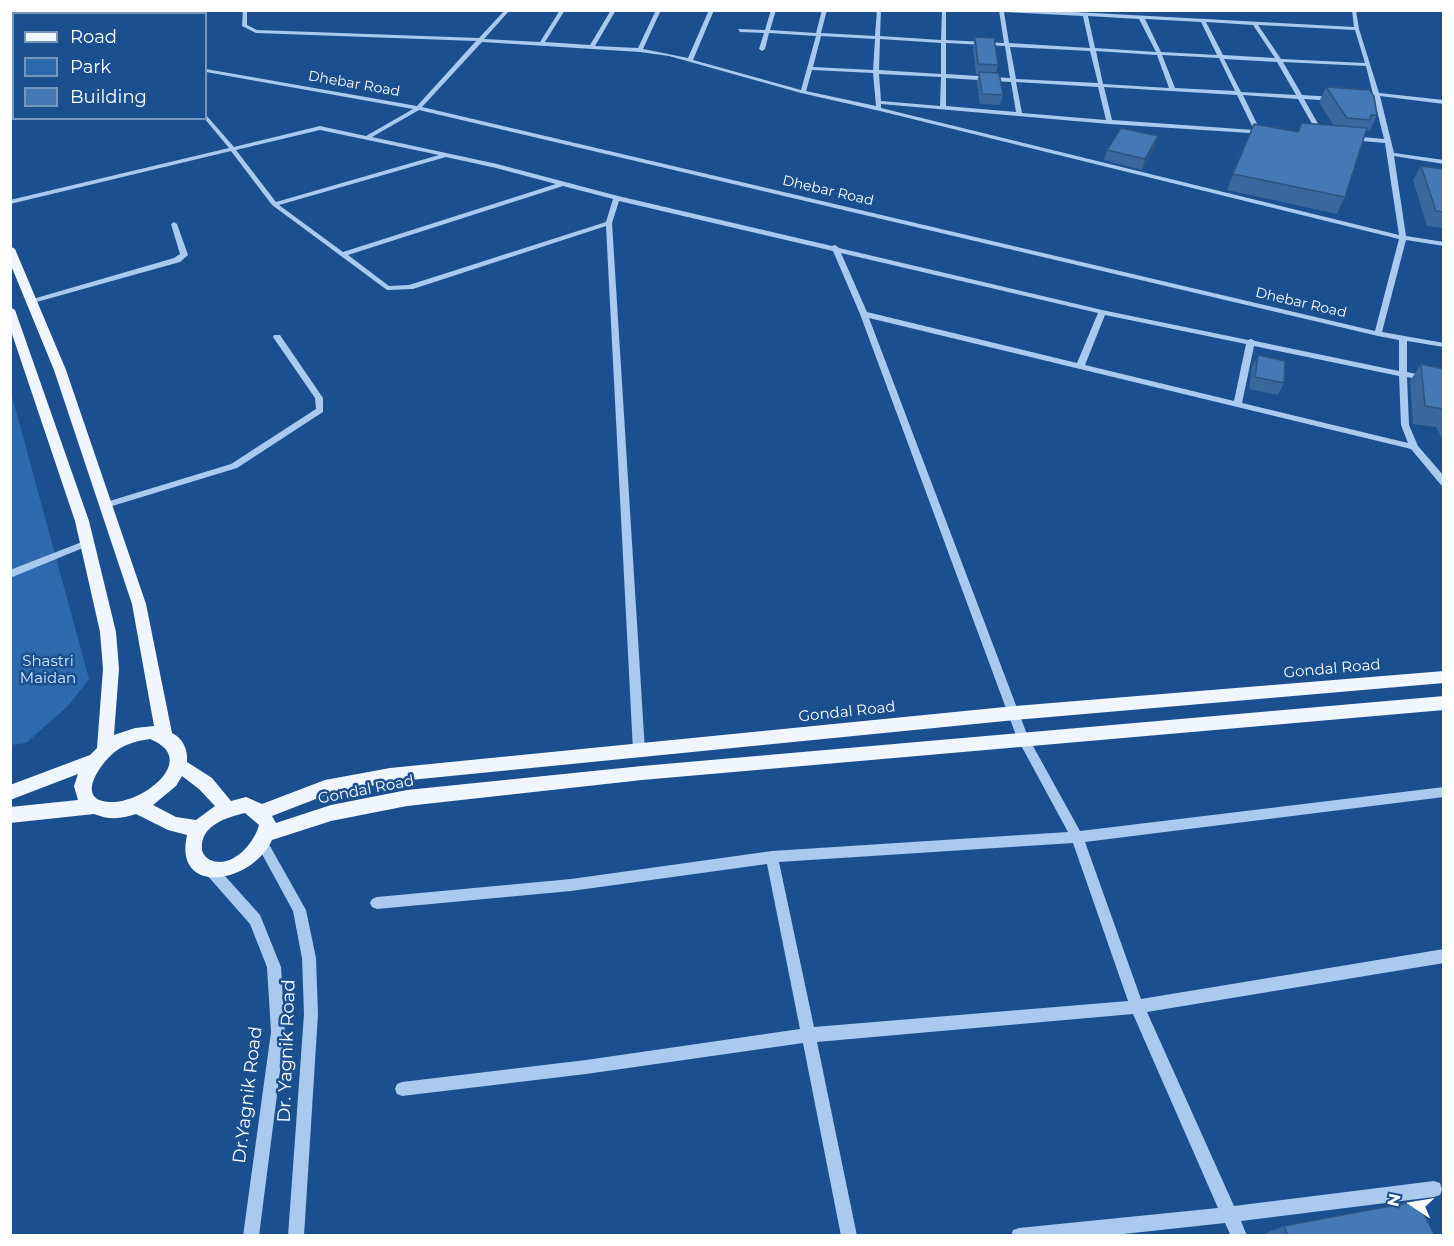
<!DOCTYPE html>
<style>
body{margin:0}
#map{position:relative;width:1454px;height:1246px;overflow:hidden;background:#1b4f8f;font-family:Montserrat,sans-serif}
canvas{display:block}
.frame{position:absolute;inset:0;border:12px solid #fff;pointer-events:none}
.legend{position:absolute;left:12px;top:12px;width:195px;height:108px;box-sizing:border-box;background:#1b4f8f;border:2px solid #7695bc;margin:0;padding:8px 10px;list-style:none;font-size:18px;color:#fff}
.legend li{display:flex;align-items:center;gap:12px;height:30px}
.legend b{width:30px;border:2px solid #7695bc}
.north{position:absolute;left:1382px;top:1174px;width:60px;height:60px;-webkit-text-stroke:4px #1b4f8f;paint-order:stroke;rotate:282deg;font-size:16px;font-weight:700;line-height:24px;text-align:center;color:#fff}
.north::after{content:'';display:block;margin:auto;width:21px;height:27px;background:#fff;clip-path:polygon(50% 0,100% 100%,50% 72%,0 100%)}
</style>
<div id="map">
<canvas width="1454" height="1246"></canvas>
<div class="frame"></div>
<ul class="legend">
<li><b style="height:8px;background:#f0f6ff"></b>Road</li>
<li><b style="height:16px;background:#2e69ad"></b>Park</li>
<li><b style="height:16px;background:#4478b7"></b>Building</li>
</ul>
<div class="north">N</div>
</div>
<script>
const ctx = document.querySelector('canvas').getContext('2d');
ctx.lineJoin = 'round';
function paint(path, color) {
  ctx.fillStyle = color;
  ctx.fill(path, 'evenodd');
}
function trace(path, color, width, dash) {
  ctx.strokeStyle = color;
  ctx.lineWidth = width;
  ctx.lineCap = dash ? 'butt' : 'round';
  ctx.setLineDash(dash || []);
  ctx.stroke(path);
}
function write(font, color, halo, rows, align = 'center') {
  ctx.font = font + ' Montserrat,sans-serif';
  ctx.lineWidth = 5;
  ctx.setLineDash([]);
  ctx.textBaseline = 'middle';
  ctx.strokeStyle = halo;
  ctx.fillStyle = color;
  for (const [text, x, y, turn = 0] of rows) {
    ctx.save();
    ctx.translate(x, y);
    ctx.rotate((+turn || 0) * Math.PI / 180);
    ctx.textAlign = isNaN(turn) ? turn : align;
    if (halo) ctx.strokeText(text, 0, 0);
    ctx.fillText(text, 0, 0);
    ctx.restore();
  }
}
paint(new Path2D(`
 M 10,389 L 89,679 L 68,706 L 26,743 L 11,745 Z`), '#2e69ad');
paint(new Path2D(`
 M 20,10 L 25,10 L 25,14 L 20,14 Z
 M 83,10 L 88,10 L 87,14 L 82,14 Z
 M 243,10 L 247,10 L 247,25 L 257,30 L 479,38 L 505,10 L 510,10 L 484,39 L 540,42 L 560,10 L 565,10 L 545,42 L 590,45 L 611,10 L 616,10 L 595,46 L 638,48 L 656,10 L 661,10 L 643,49 L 688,58 L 709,10 L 714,10 L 693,60 L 801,90 L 816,36 L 769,33 L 765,49 L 762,51 L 759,49 L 764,33 L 740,32 L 738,29 L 765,30 L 771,10 L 776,10 L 770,30 L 816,33 L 822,10 L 827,10 L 821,33 L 875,36 L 877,10 L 881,10 L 880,36 L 941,40 L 942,10 L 946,10 L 946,40 L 1004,43 L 999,10 L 1038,10 L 1354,27 L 1352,10 L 1356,10 L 1359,29 L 1379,93 L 1444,100 L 1444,104 L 1380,96 L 1394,153 L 1444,160 L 1444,164 L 1394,156 L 1406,236 L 1444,242 L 1444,246 L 1406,240 L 1382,332 L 1444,343 L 1444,347 L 1407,341 L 1407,372 L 1444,380 L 1444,385 L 1407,377 L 1409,425 L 1418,446 L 1444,476 L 1444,486 L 1441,485 L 1411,449 L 869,318 L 1028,737 L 1080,831 L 1444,787 L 1444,797 L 1085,842 L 1141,999 L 1444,949 L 1444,963 L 1147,1012 L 1234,1206 L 1434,1181 L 1440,1183 L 1442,1189 L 1440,1195 L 1434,1197 L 1241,1221 L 1247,1236 L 1231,1236 L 1225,1223 L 1105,1236 L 1011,1236 L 1013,1230 L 1019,1228 L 1218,1208 L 1133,1014 L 817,1042 L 857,1236 L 841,1236 L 803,1043 L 586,1074 L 402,1096 L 397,1094 L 395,1089 L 397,1084 L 402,1082 L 586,1060 L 800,1029 L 767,864 L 571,891 L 377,909 L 372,907 L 370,903 L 372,899 L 377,897 L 571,879 L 772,851 L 1068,832 L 1017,738 L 860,314 L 833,251 L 619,201 L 612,223 L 645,751 L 643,755 L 639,756 L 635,755 L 633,751 L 606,226 L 413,289 L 387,290 L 272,205 L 231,151 L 10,204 L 10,200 L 229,148 L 204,118 L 206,115 L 234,147 L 320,126 L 366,136 L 413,109 L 206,72 L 206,69 L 417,106 L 476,41 L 256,33 L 242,26 ZM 1004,12 L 1083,16 L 1090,48 L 1009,43 ZM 1088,16 L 1139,19 L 1156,52 L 1095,48 ZM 1145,19 L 1201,22 L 1217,55 L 1161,52 ZM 1206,22 L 1253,25 L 1275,58 L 1223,55 ZM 1258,25 L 1355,30 L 1365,63 L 1281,59 ZM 821,36 L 875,39 L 873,70 L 813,67 ZM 880,39 L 941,43 L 941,74 L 879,70 ZM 482,42 L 640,52 L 669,56 L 801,93 L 880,111 L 1399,239 L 1375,331 L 422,107 ZM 946,43 L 1005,46 L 1010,78 L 946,74 ZM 1010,47 L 1090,51 L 1098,83 L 1016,79 ZM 1096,51 L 1157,55 L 1169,88 L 1103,84 ZM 1162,55 L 1219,58 L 1235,91 L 1175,88 ZM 1224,59 L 1277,62 L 1296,95 L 1241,92 ZM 1283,62 L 1366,66 L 1384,139 L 1350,136 L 1347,138 L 1350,140 L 1385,143 L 1399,235 L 881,108 L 881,104 L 1109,124 L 1265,134 L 1268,132 L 1260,130 L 1243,95 L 1298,99 L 1319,136 L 1324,137 L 1325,136 L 1304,99 L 1334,101 L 1337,99 L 1334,97 L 1302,95 ZM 812,70 L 873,73 L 876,106 L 806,91 ZM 879,74 L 941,77 L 940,106 L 881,101 ZM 946,78 L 1011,82 L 1016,112 L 946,106 ZM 1016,82 L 1098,87 L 1106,120 L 1022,113 ZM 1104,87 L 1237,95 L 1254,130 L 1112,120 ZM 419,110 L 1378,336 L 1399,340 L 1399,371 L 1255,341 L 1251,339 L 1248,340 L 1102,310 L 839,248 L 835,245 L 832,246 L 618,196 L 497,164 L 372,137 ZM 320,130 L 439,155 L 276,202 L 236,150 ZM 446,157 L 496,168 L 556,184 L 343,252 L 279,205 ZM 563,186 L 613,199 L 606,222 L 409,285 L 389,286 L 348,255 ZM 841,253 L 1098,313 L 1077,363 L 867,312 ZM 1105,315 L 1246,344 L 1234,401 L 1085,365 ZM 1254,346 L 1399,376 L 1401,425 L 1408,443 L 1242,403 ZM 1073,843 L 1128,1001 L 814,1027 L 779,862 Z
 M 14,38 L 14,41 L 10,42 L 10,39 Z
 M 10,49 L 14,49 L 14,53 L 10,53 Z
 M 10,85 L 14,85 L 14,89 L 10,89 Z
 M 10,109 L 14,109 L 14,113 L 10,113 Z
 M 174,222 L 177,224 L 188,255 L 180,262 L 33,303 L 26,301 L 174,258 L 180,254 L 171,224 Z
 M 274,335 L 280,335 L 323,398 L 323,412 L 237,468 L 109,507 L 103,507 L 101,505 L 103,503 L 231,464 L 316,409 L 315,398 L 273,337 Z
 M 87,540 L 90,541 L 92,543 L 90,545 L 10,578 L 10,570 Z
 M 262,837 L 266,839 L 306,910 L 316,958 L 318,1014 L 304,1236 L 288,1236 L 304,1014 L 302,958 L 293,911 L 256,843 L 258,839 Z
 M 211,864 L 216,866 L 260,915 L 281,967 L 285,1032 L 259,1236 L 243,1236 L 271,1032 L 267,967 L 250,924 L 206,874 L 205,870 L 206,866 Z`), '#a9c9ee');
paint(new Path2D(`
 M 10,246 L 15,249 L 66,370 L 146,604 L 172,733 C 183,738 188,750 187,762 L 212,778 L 231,801 L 246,797 L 262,804 L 325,780 L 390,768 L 1015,706 L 1444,671 L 1444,683 L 1015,720 L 390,782 L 326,795 L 272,816 L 276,823 L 331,805 L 407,790 L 642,766 L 1444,696 L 1444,710 L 642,780 L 407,806 L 331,821 L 272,840 C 252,884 173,897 187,835 L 168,830 L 136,814 C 121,819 109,820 94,814 L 10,823 L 10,807 L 78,800 L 74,786 L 78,774 L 10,800 L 10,785 L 90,755 L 97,748 L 103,669 L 100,632 L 75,521 L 10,328 L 10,307 L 15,310 L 89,521 L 116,632 L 119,669 L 114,735 L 135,728 L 154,726 L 132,604 L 54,370 L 10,263 ZM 150,739 C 200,759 143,803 112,802 C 73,802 100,763 116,751 C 127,743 138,741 150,739 ZM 182,776 L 199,789 L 215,806 L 196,820 L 176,817 L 153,805 L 176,786 ZM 245,813 L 259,825 C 254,844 232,869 210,860 C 206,858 202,853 202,849 C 200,825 228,817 245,813 Z`), '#f0f6ff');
paint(new Path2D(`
 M 975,37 L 998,65 L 996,73 L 1003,95 L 1000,105 L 980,104 L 977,82 L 979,74 L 976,74 L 973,47 Z
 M 1326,87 L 1377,115 L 1370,131 L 1366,130 L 1345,197 L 1337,214 L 1227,190 L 1254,124 L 1298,132 L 1334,126 L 1319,102 Z
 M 1155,147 L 1142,170 L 1104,160 L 1107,150 Z
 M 1421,166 L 1443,169 L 1443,228 L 1427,226 L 1413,180 Z
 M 1258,355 L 1284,383 L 1278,395 L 1249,389 L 1252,367 Z
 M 1421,364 L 1443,369 L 1443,440 L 1436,427 L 1413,424 L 1410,381 Z
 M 1284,1226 L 1435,1236 L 1268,1236 L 1266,1233 Z`), '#3a679d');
paint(new Path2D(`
 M 1158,136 L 1155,147 L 1142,170 L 1145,159 Z`), '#305480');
const building = new Path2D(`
 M 975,37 L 994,38 L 998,65 L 978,64 Z
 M 979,72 L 999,73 L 1003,95 L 982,94 Z
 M 1326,87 L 1369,90 L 1374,96 L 1377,115 L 1371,115 L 1370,120 L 1347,118 Z
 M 1302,123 L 1367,128 L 1345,197 L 1233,174 L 1254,124 L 1298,132 Z
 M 1121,128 L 1158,136 L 1145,159 L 1107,150 Z
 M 1421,166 L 1443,169 L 1443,212 L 1436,211 Z
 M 1258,355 L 1285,361 L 1284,383 L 1255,377 Z
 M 1421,364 L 1443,369 L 1443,409 L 1425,406 Z
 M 1417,1201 L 1435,1236 L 1288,1236 L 1284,1226 Z`);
paint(building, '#4478b7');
trace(building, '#305480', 1.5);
write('14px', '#fff', '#1b4f8f', [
 ["Dhebar Road",354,84,10],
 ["Dhebar Road",828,191,13],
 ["Dhebar Road",1301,303,13]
]);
write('15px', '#cfe3fa', '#1b4f8f', [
 ["Shastri",48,662],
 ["Maidan",48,679]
]);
write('15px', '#fff', '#1b4f8f', [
 ["Gondal Road",1332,669,-5],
 ["Gondal Road",847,712,-6],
 ["Gondal Road",366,790,-11]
]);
write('18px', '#fff', '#1b4f8f', [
 ["Dr. Yagnik Road",287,1051,-88],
 ["Dr.Yagnik Road",248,1095,-83]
]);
</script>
